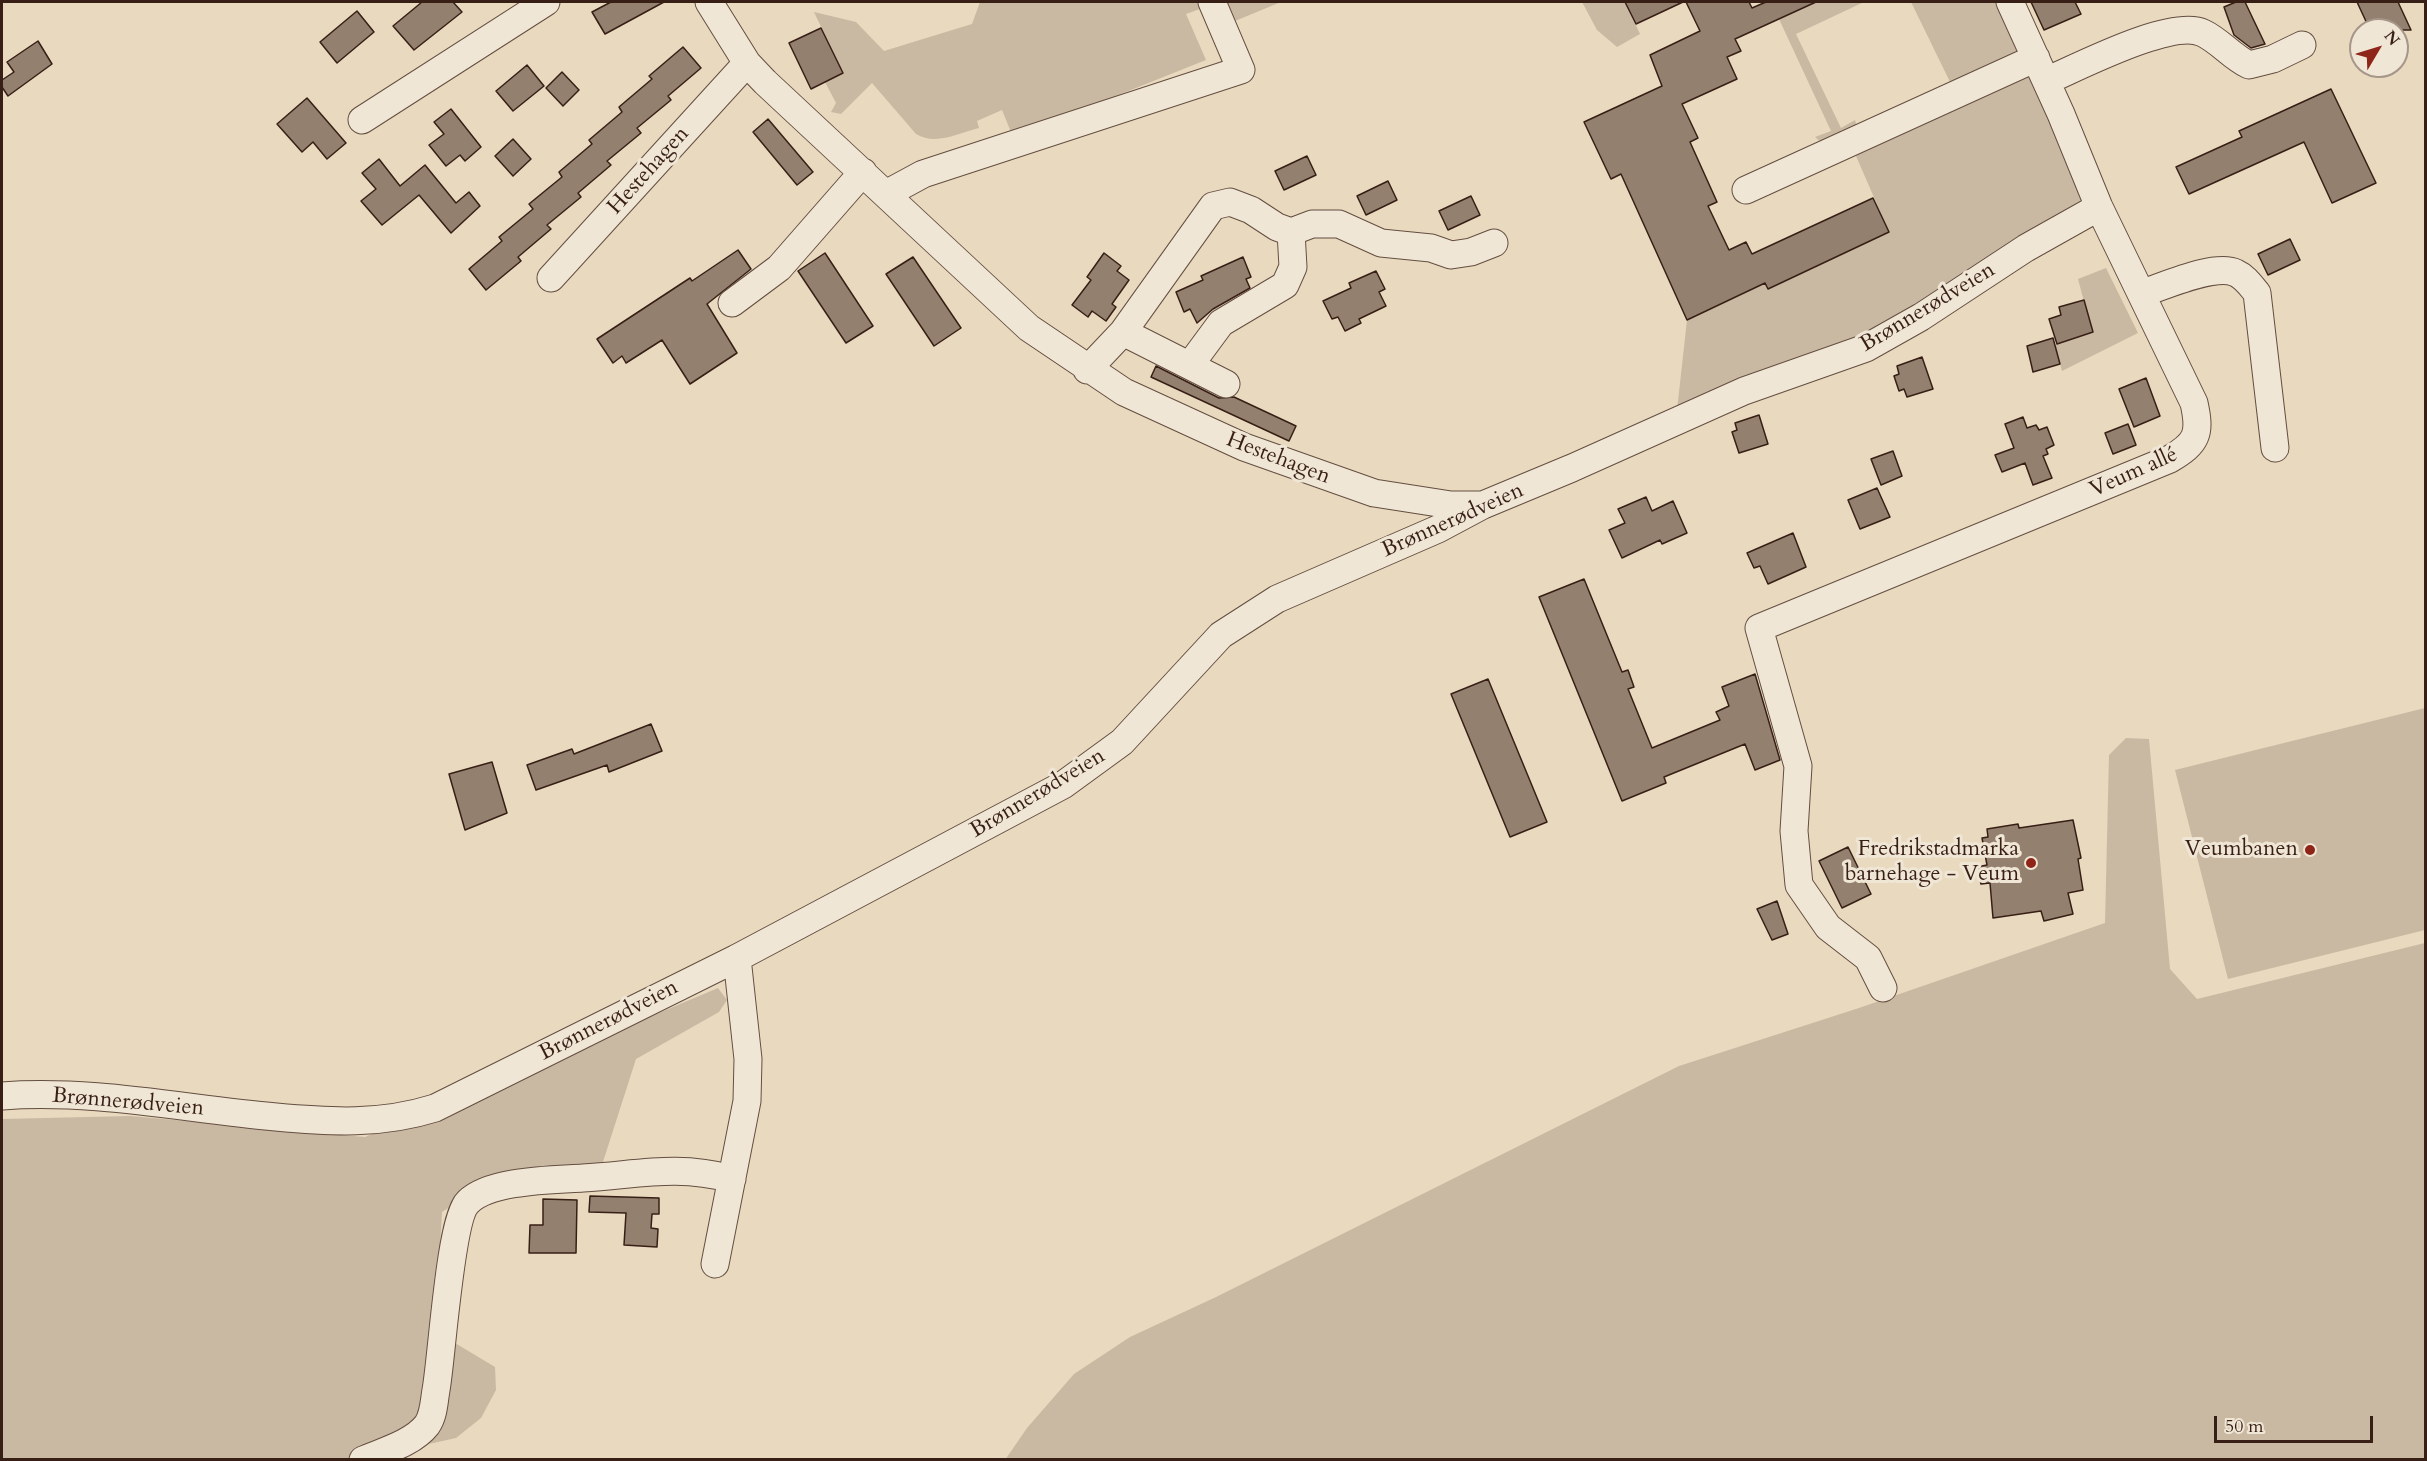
<!DOCTYPE html>
<meta charset="utf-8">
<style>
body{margin:0}
#map{position:relative;width:2427px;height:1461px;overflow:hidden;background:#e8d9bf;font-family:Cardo,serif}
canvas{display:block}
.frame{position:absolute;inset:0;border:3px solid #381f16;pointer-events:none}
.north{position:absolute;left:2349px;top:18px;width:60px;height:60px;box-sizing:border-box;background:#f0e6d5;border:2px solid #a69689;border-radius:50%;rotate:52deg;font-size:16px;font-weight:700;line-height:24px;text-align:center;color:#381f16}
.north::after{content:'';display:block;margin:auto;width:21px;height:27px;background:#8f2418;clip-path:polygon(50% 0,100% 100%,50% 72%,0 100%)}
.scale{position:absolute;left:2214px;top:1416px;width:159px;height:27px;box-sizing:border-box;border:3px solid #381f16;border-top:0;padding-left:8px;font-size:18px;line-height:21px;white-space:nowrap;color:#381f16;-webkit-text-stroke:4px #f0e6d5;paint-order:stroke}
</style>
<div id="map">
<canvas width="2427" height="1461"></canvas>
<div class="frame"></div>
<div class="north">N</div>
<div class="scale">50 m</div>
</div>
<script>
const ctx = document.querySelector('canvas').getContext('2d');
ctx.lineJoin = 'round';
function paint(path, color) {
  ctx.fillStyle = color;
  ctx.fill(path, 'evenodd');
}
function trace(path, color, width, dash) {
  ctx.strokeStyle = color;
  ctx.lineWidth = width;
  ctx.lineCap = dash ? 'butt' : 'round';
  ctx.setLineDash(dash || []);
  ctx.stroke(path);
}
function write(font, color, halo, rows, align = 'center') {
  ctx.font = font + ' Cardo,serif';
  ctx.lineWidth = 6;
  ctx.setLineDash([]);
  ctx.textBaseline = 'middle';
  ctx.strokeStyle = halo;
  ctx.fillStyle = color;
  for (const [text, x, y, turn = 0] of rows) {
    ctx.save();
    ctx.translate(x, y);
    ctx.rotate((+turn || 0) * Math.PI / 180);
    ctx.textAlign = isNaN(turn) ? turn : align;
    if (halo) ctx.strokeText(text, 0, 0);
    ctx.fillText(text, 0, 0);
    ctx.restore();
  }
}
paint(new Path2D(`
 M 980,2 L 1205,2 L 1208,6 L 1186,14 L 1206,60 L 1013,137 L 1002,110 L 977,121 L 979,128 C 958,133 936,146 916,134 L 872,83 L 841,114 L 831,112 L 836,103 L 825,82 L 843,73 L 814,12 L 856,22 L 884,51 L 972,24 Z
 M 1217,2 L 1281,2 L 1235,21 L 1229,18 Z
 M 1582,2 L 1625,2 L 1640,34 L 1617,47 L 1597,30 Z
 M 1816,2 L 1864,2 L 1796,34 L 1841,128 L 1855,120 L 1857,127 L 1824,145 L 1815,137 L 1831,131 L 1779,19 Z
 M 1911,2 L 1998,2 L 2019,46 L 2013,55 L 1952,86 Z
 M 2029,75 L 2036,80 L 2083,199 L 2017,239 L 1888,330 L 1677,410 L 1687,320 L 1748,292 L 1763,277 L 1768,289 L 1889,232 L 1853,149 Z
 M 2106,268 L 2138,333 L 2062,371 L 2055,345 L 2060,343 L 2052,328 L 2082,331 L 2083,335 L 2092,332 L 2078,279 Z
 M 2425,708 L 2425,930 L 2228,979 L 2175,770 Z
 M 2126,738 L 2149,739 L 2170,969 L 2197,999 L 2425,943 L 2425,1459 L 1005,1460 L 1027,1428 L 1074,1374 L 1130,1337 L 1214,1298 L 1679,1066 L 1859,1008 L 2105,923 L 2109,755 Z
 M 718,988 L 727,1000 L 719,1012 L 636,1059 L 602,1165 L 502,1173 L 442,1212 L 435,1331 L 495,1367 L 496,1390 L 481,1418 L 456,1438 L 361,1459 L 2,1459 L 2,1119 L 130,1116 L 365,1137 Z`), '#cab9a2');
const building = new Path2D(`
 M 422,2 L 453,2 L 462,12 L 414,50 L 393,26 Z
 M 611,2 L 664,2 L 605,34 L 592,12 Z
 M 1625,2 L 1683,2 L 1636,24 Z
 M 1686,2 L 1749,2 L 1752,8 L 1766,2 L 1816,2 L 1735,39 L 1741,51 L 1727,57 L 1737,79 L 1682,104 L 1698,138 L 1690,142 L 1717,202 L 1708,206 L 1729,250 L 1746,242 L 1752,254 L 1873,198 L 1889,232 L 1768,289 L 1765,283 L 1687,320 L 1621,174 L 1611,179 L 1584,122 L 1662,86 L 1650,55 L 1700,31 Z
 M 2031,2 L 2075,2 L 2081,14 L 2044,30 Z
 M 2236,2 L 2245,2 L 2265,44 L 2251,48 L 2234,35 L 2224,7 Z
 M 2357,2 L 2398,2 L 2411,30 L 2370,30 Z
 M 357,11 L 374,32 L 337,63 L 320,42 Z
 M 821,28 L 843,73 L 811,89 L 789,43 Z
 M 38,41 L 52,64 L 8,96 L 2,87 L 2,80 L 14,72 L 7,62 Z
 M 683,47 L 701,68 L 668,96 L 671,100 L 637,128 L 641,133 L 607,161 L 611,165 L 578,193 L 581,197 L 547,225 L 551,229 L 518,257 L 521,261 L 486,290 L 469,269 L 502,241 L 499,237 L 533,209 L 529,204 L 562,177 L 559,172 L 592,144 L 589,140 L 622,112 L 619,107 L 652,79 L 649,76 Z
 M 527,65 L 544,86 L 513,111 L 496,91 Z
 M 562,72 L 579,90 L 563,106 L 546,88 Z
 M 2331,89 L 2376,183 L 2332,203 L 2304,142 L 2189,194 L 2176,167 L 2242,137 L 2239,131 Z
 M 307,98 L 346,143 L 327,159 L 313,142 L 302,152 L 277,124 Z
 M 451,109 L 481,147 L 465,161 L 460,155 L 446,166 L 429,145 L 444,134 L 434,122 Z
 M 768,119 L 813,172 L 797,185 L 753,132 Z
 M 513,139 L 531,159 L 513,176 L 495,156 Z
 M 1307,156 L 1316,175 L 1284,190 L 1275,171 Z
 M 379,159 L 400,186 L 425,165 L 456,203 L 469,192 L 480,206 L 451,233 L 419,195 L 382,225 L 361,201 L 376,189 L 362,173 Z
 M 1388,181 L 1397,200 L 1366,215 L 1357,196 Z
 M 1471,196 L 1480,215 L 1448,230 L 1439,211 Z
 M 2290,239 L 2300,260 L 2268,275 L 2258,254 Z
 M 738,250 L 751,269 L 707,304 L 737,353 L 690,384 L 662,340 L 626,363 L 622,356 L 613,363 L 597,339 L 690,278 L 692,281 Z
 M 825,253 L 873,326 L 846,343 L 798,271 Z
 M 1104,253 L 1121,266 L 1117,271 L 1129,280 L 1112,304 L 1116,307 L 1106,321 L 1092,311 L 1088,317 L 1072,305 L 1091,280 L 1087,277 Z
 M 913,257 L 961,328 L 934,346 L 886,274 Z
 M 1243,257 L 1251,277 L 1246,279 L 1250,288 L 1213,309 L 1197,323 L 1190,309 L 1184,312 L 1176,292 L 1203,280 L 1201,276 Z
 M 1376,271 L 1385,289 L 1379,292 L 1386,306 L 1359,319 L 1361,323 L 1345,331 L 1338,317 L 1332,319 L 1323,301 L 1351,288 L 1349,283 Z
 M 2084,300 L 2093,332 L 2057,344 L 2049,319 L 2061,315 L 2059,307 Z
 M 2053,338 L 2060,364 L 2033,372 L 2027,346 Z
 M 1922,357 L 1933,389 L 1907,397 L 1904,389 L 1899,391 L 1894,376 L 1899,374 L 1897,366 Z
 M 1156,366 L 1219,398 L 1234,397 L 1296,426 L 1289,441 L 1151,377 Z
 M 2146,378 L 2160,416 L 2134,427 L 2119,389 Z
 M 1759,415 L 1768,444 L 1739,453 L 1732,432 L 1737,430 L 1735,423 Z
 M 2023,417 L 2027,428 L 2036,425 L 2039,430 L 2047,427 L 2054,445 L 2046,449 L 2048,454 L 2043,456 L 2052,478 L 2033,485 L 2025,463 L 2002,472 L 1995,455 L 2014,448 L 2005,424 Z
 M 2128,424 L 2136,445 L 2113,454 L 2105,433 Z
 M 1893,451 L 1902,476 L 1881,485 L 1871,459 Z
 M 1877,488 L 1890,517 L 1860,529 L 1848,500 Z
 M 1646,497 L 1652,511 L 1673,501 L 1687,533 L 1662,544 L 1660,540 L 1622,558 L 1609,530 L 1625,523 L 1618,509 Z
 M 1793,533 L 1806,567 L 1768,584 L 1760,566 L 1754,568 L 1747,553 Z
 M 1584,579 L 1622,672 L 1628,670 L 1634,687 L 1628,689 L 1652,748 L 1720,720 L 1716,712 L 1729,706 L 1722,687 L 1755,674 L 1780,760 L 1755,770 L 1745,744 L 1664,777 L 1666,783 L 1622,801 L 1539,597 Z
 M 1488,679 L 1547,822 L 1510,837 L 1451,694 Z
 M 651,724 L 662,751 L 609,772 L 607,765 L 536,790 L 527,765 L 572,749 L 574,754 Z
 M 492,762 L 507,813 L 465,830 L 449,774 Z
 M 2073,820 L 2081,858 L 2078,859 L 2083,890 L 2068,893 L 2073,914 L 2044,921 L 2041,911 L 1993,918 L 1990,883 L 1981,884 L 1977,867 L 1987,865 L 1982,838 L 1988,837 L 1987,829 L 2018,824 L 2019,828 Z
 M 1848,847 L 1871,894 L 1842,908 L 1819,861 Z
 M 1777,901 L 1788,934 L 1772,940 L 1757,909 Z
 M 590,1196 L 659,1198 L 659,1214 L 652,1214 L 651,1228 L 658,1229 L 657,1247 L 624,1245 L 626,1213 L 589,1212 Z
 M 543,1199 L 577,1200 L 576,1253 L 529,1253 L 530,1225 L 543,1225 Z`);
paint(building, '#94806e');
trace(building, '#381f16', 1.5);
const minor = new Path2D(`
 M 709,2 L 747,63 L 765,82 L 1029,328 L 1124,392 L 1244,447 L 1374,493 L 1451,505 L 1482,505
 M 2046,81 C 2079,67 2172,18 2203,33 C 2220,41 2232,57 2249,65 L 2273,59 L 2302,45
 M 362,120 L 546,2
 M 1746,190 L 2036,58
 M 886,194 L 923,174 L 1241,70 L 1212,2
 M 551,278 L 747,63
 M 2143,293 C 2165,286 2215,263 2236,273 C 2245,277 2251,286 2257,293 L 2275,448
 M 732,303 L 779,268 L 863,172
 M 1123,332 L 1226,384
 M 1190,365 L 1221,323 L 1285,285 L 1293,267 L 1291,232
 M 1087,370 L 1123,332 L 1213,206 L 1230,202 L 1251,210 L 1277,227 L 1291,232 L 1312,224 L 1339,224 L 1381,243 L 1431,248 L 1451,255 L 1471,252 L 1494,243
 M 1883,988 L 1868,958 L 1828,927 L 1799,885 L 1794,831 L 1798,766 L 1759,628 L 2170,459 C 2197,443 2201,434 2194,403 L 2099,207 L 2061,114 L 2010,2
 M 2,1096 C 93,1089 185,1109 276,1117 C 331,1122 381,1125 435,1108 L 737,958 L 1063,785 L 1122,742 L 1221,635 L 1277,599 L 1438,529 L 1483,505 L 1572,468 L 1744,391 L 1866,348 L 1921,317 L 2026,248 L 2099,207
 M 715,1264 L 747,1101 L 748,1059 L 737,958
 M 363,1460 C 384,1451 413,1443 427,1425 C 434,1415 434,1401 436,1390 C 442,1357 450,1219 468,1202 C 490,1180 552,1180 583,1178 C 638,1175 676,1164 732,1179`);
trace(minor, '#644e40', 29);
trace(minor, '#f0e6d5', 27);
for (const [x, y, r, color] of [
 [2310,850,6,"#8f2418"],
 [2031,863,6,"#8f2418"]
]) {
  const dot = new Path2D();
  dot.arc(x, y, r, 0, 2 * Math.PI);
  ctx.fillStyle = color;
  ctx.fill(dot);
  trace(dot, '#f0e6d5', 2);
}
write('22px', '#381f16', '#f0e6d5', [
 ["Hestehagen",649,171,-48],
 ["Brønnerødveien",1928,308,-31],
 ["Hestehagen",1278,459,21],
 ["Veum allé",2134,473,-24],
 ["Brønnerødveien",1453,521,-24],
 ["Brønnerødveien",1038,794,-31],
 ["Brønnerødveien",609,1021,-27],
 ["Brønnerødveien",128,1103,5]
]);
write('22px', '#381f16', '#f0e6d5', [
 ["Fredrikstadmarka",2019,850],
 ["barnehage - Veum",2019,875],
 ["Veumbanen",2298,850]
], 'right');
</script>
